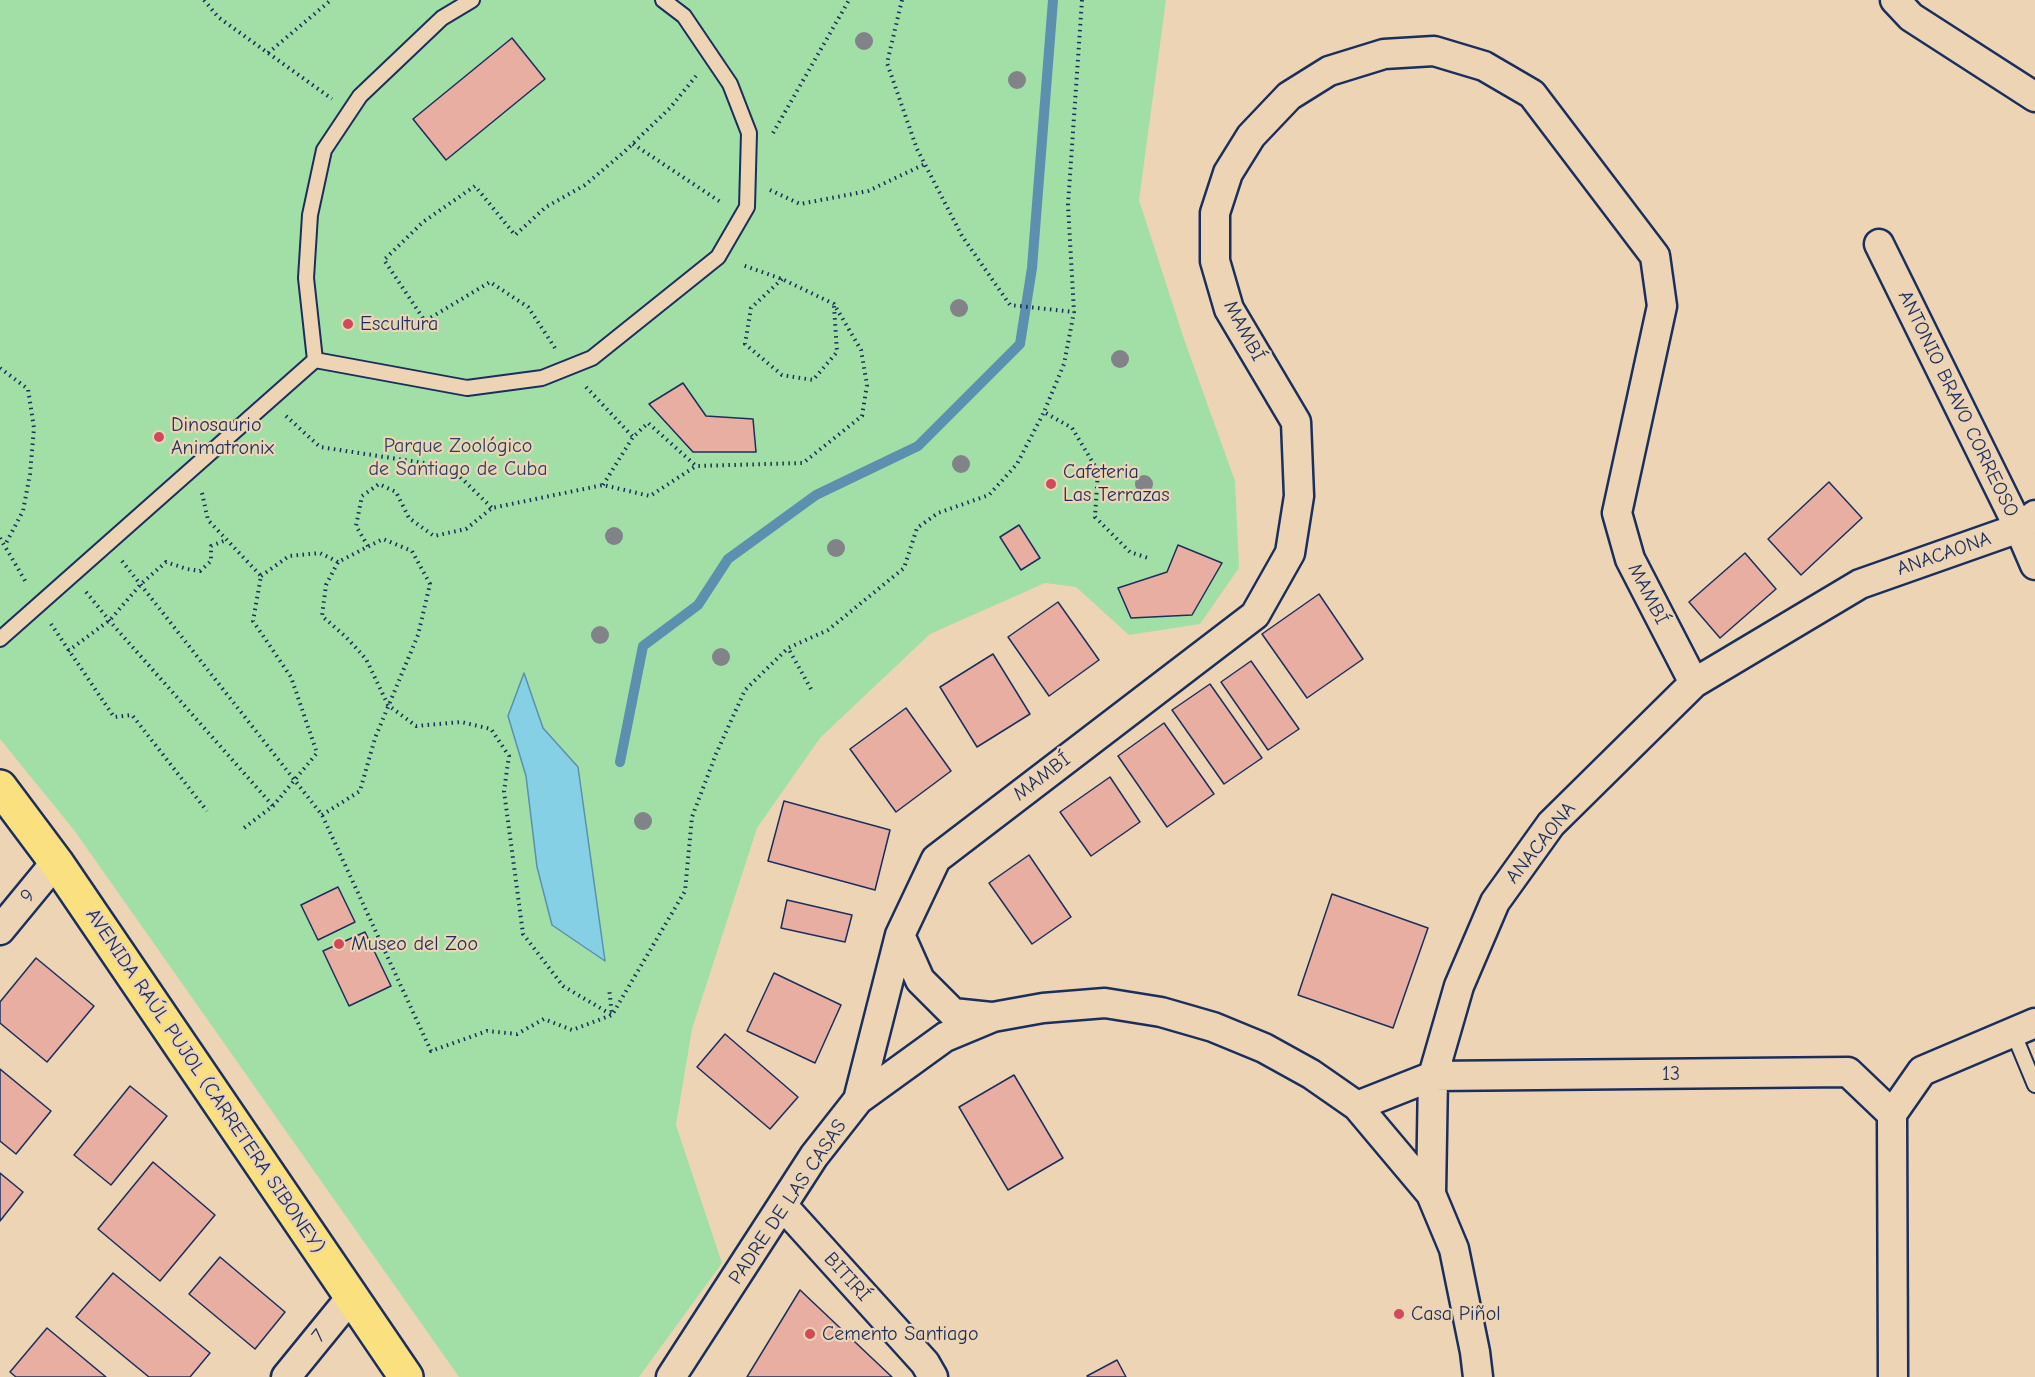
<!DOCTYPE html>
<meta charset="utf-8">
<style>
body{margin:0}
canvas{display:block;background:#edd4b5}
</style>
<canvas width="2035" height="1377"></canvas>
<script>
const ctx = document.querySelector('canvas').getContext('2d');
ctx.lineJoin = 'round';
function paint(path, color) {
  ctx.fillStyle = color;
  ctx.fill(path, 'evenodd');
}
function trace(path, color, width, dash) {
  ctx.strokeStyle = color;
  ctx.lineWidth = width;
  ctx.lineCap = dash ? 'butt' : 'round';
  ctx.setLineDash(dash || []);
  ctx.stroke(path);
}
function write(font, color, halo, rows, align = 'center') {
  ctx.font = font + ' "Comic Neue",sans-serif';
  ctx.lineWidth = 4.5;
  ctx.setLineDash([]);
  ctx.textBaseline = 'middle';
  ctx.strokeStyle = halo;
  ctx.fillStyle = color;
  for (const [text, x, y, turn = 0] of rows) {
    ctx.save();
    ctx.translate(x, y);
    ctx.rotate((+turn || 0) * Math.PI / 180);
    ctx.textAlign = isNaN(turn) ? turn : align;
    if (halo) ctx.strokeText(text, 0, 0);
    ctx.fillText(text, 0, 0);
    ctx.restore();
  }
}
paint(new Path2D(`
 M 0,0 L 1166,0 L 1139,200 L 1184,339 L 1235,481 L 1239,568 L 1200,624 L 1129,635 L 1076,587 L 1045,583 L 930,634 L 820,738 L 757,828 L 692,1029 L 676,1125 L 722,1263 L 639,1377 L 459,1377 L 74,830 L 0,739 Z`), '#a2dfa6');
const water = new Path2D(`
 M 524,673 L 543,728 L 578,767 L 605,961 L 552,925 L 537,867 L 526,776 L 508,716 Z`);
paint(water, '#85d0e5');
trace(water, '#5b90af', 1.5);
trace(new Path2D(`
 M 620,762 L 643,646 L 698,605 L 728,559 L 816,495 L 918,446 L 1020,344 L 1032,268 L 1053,0`), '#5b90af', 10);
const building = new Path2D(`
 M 512,38 L 545,79 L 446,160 L 413,119 Z
 M 683,383 L 706,416 L 753,419 L 756,452 L 693,452 L 649,404 Z
 M 1829,482 L 1862,518 L 1801,575 L 1768,539 Z
 M 1019,525 L 1040,558 L 1021,570 L 1000,537 Z
 M 1178,545 L 1222,563 L 1192,615 L 1131,618 L 1118,588 L 1167,572 Z
 M 1745,553 L 1776,589 L 1720,638 L 1689,602 Z
 M 1319,594 L 1363,659 L 1307,698 L 1262,634 Z
 M 1058,602 L 1099,660 L 1049,696 L 1008,637 Z
 M 993,654 L 1030,714 L 977,747 L 940,687 Z
 M 1251,661 L 1299,729 L 1268,750 L 1221,682 Z
 M 1210,684 L 1262,758 L 1224,784 L 1172,710 Z
 M 906,708 L 951,771 L 896,812 L 850,749 Z
 M 1164,723 L 1214,794 L 1167,827 L 1118,756 Z
 M 1110,777 L 1140,822 L 1091,856 L 1060,812 Z
 M 784,801 L 890,830 L 875,890 L 768,861 Z
 M 1029,855 L 1071,917 L 1032,944 L 989,883 Z
 M 338,887 L 355,922 L 318,940 L 301,905 Z
 M 1332,894 L 1428,928 L 1393,1028 L 1298,995 Z
 M 787,900 L 852,915 L 845,942 L 781,928 Z
 M 365,932 L 391,986 L 349,1006 L 323,951 Z
 M 36,958 L 94,1006 L 47,1062 L 0,1023 L 0,1002 Z
 M 774,973 L 841,1005 L 815,1063 L 747,1031 Z
 M 725,1034 L 798,1097 L 770,1129 L 697,1067 Z
 M 0,1069 L 51,1111 L 16,1154 L 0,1141 Z
 M 1014,1075 L 1063,1158 L 1008,1190 L 959,1107 Z
 M 130,1086 L 167,1116 L 111,1185 L 74,1155 Z
 M 153,1162 L 215,1215 L 160,1281 L 98,1229 Z
 M 0,1173 L 23,1192 L 0,1221 Z
 M 220,1257 L 285,1312 L 255,1349 L 189,1294 Z
 M 113,1273 L 210,1353 L 190,1377 L 149,1377 L 76,1317 Z
 M 800,1290 L 892,1377 L 747,1377 Z
 M 47,1328 L 106,1377 L 16,1377 L 10,1372 Z
 M 1117,1360 L 1126,1377 L 1088,1377 L 1087,1376 Z`);
paint(building, '#e7aea1');
trace(building, '#1b2f5e', 1.5);
const service = new Path2D(`
 M 472,0 L 442,18 L 360,96 L 324,150 L 310,215 L 306,278 L 315,360 L 467,388 L 542,378 L 592,358 L 718,257 L 747,207 L 749,133 L 730,84 L 684,16 L 663,0
 M 0,639 L 315,360
 M 2013,1032 L 2035,1085`);
const minor = new Path2D(`
 M 1895,0 L 1911,17 L 2035,97
 M 1879,244 L 2019,528 L 2035,565
 M 0,930 L 56,862
 M 900,935 L 920,980 L 953,1013 L 991,1017
 M 858,1100 L 900,935 L 936,859 L 1255,615 L 1290,553 L 1299,496 L 1296,422 L 1229,309 L 1215,261 L 1215,213 L 1228,173 L 1251,136 L 1289,96 L 1329,71 L 1384,54 L 1434,51 L 1484,66 L 1532,94 L 1655,256 L 1662,306 L 1617,513 L 1630,559 L 1694,683
 M 1357,1106 L 1433,1076 L 1848,1072 L 1892,1114 L 1922,1071 L 2035,1023
 M 1892,1114 L 1893,1377
 M 783,1206 L 925,1363 L 933,1377
 M 286,1377 L 352,1296
 M 671,1377 L 814,1156 L 858,1100 L 945,1037 L 993,1017 L 1043,1008 L 1105,1003 L 1161,1012 L 1213,1027 L 1264,1048 L 1311,1074 L 1357,1106 L 1431,1194
 M 1478,1377 L 1475,1352 L 1454,1249 L 1431,1194 L 1433,1076 L 1459,986 L 1495,902 L 1551,824 L 1694,683 L 1860,584 L 2019,528 L 2035,515`);
const primary = new Path2D(`
 M 0,787 L 56,862 L 406,1377`);
trace(service, '#1b2f5e', 18);
trace(minor, '#1b2f5e', 33);
trace(primary, '#1b2f5e', 38);
trace(new Path2D(`
 M 204,0 L 218,17 L 332,99
 M 902,0 L 887,63 L 917,149 L 962,236 L 1010,305 L 1074,312
 M 1082,0 L 1068,205 L 1074,312 L 1064,364 L 1044,412 L 1072,428 L 1098,471 L 1095,517 L 1130,552 L 1148,558
 M 268,53 L 331,0
 M 773,133 L 849,0
 M 633,144 L 722,203
 M 770,190 L 800,204 L 868,191 L 925,164
 M 782,279 L 751,308 L 745,344 L 782,375 L 813,380 L 837,352 L 834,306
 M 555,348 L 528,307 L 490,282 L 425,321 L 384,260 L 423,222 L 475,186 L 515,235 L 546,207 L 585,185 L 624,152 L 670,108 L 696,76
 M 0,368 L 28,389 L 34,428 L 30,474 L 23,511 L 5,545
 M 586,387 L 633,437 L 648,423 L 696,466 L 803,463 L 862,416 L 867,385 L 861,350 L 834,304 L 782,279 L 742,265
 M 286,416 L 320,447 L 450,467 L 492,508
 M 603,485 L 633,437
 M 202,493 L 208,520 L 261,576 L 253,621 L 291,677 L 317,753 L 273,806 L 244,828
 M 0,538 L 27,584
 M 368,546 L 356,526 L 362,496 L 379,484 L 396,492 L 409,518 L 434,536 L 466,529 L 492,508 L 603,485 L 650,496 L 696,466
 M 122,561 L 322,815 L 431,1051 L 487,1031 L 517,1034 L 544,1019 L 572,1030 L 612,1015 L 609,988
 M 261,576 L 289,556 L 320,553 L 338,562
 M 86,592 L 114,626 L 273,806
 M 51,624 L 114,717 L 132,715 L 207,811
 M 68,651 L 110,620 L 141,584 L 166,562 L 187,569 L 200,571 L 211,561 L 211,546 L 226,540
 M 811,689 L 788,648 L 828,630 L 904,568 L 917,528 L 938,513 L 989,495 L 1017,464 L 1044,412
 M 322,815 L 360,791 L 375,738 L 418,635 L 430,584 L 412,551 L 383,539 L 338,562 L 326,585 L 322,616 L 346,637 L 366,659 L 388,705 L 416,726 L 461,722 L 491,729 L 509,756 L 504,791 L 523,934 L 563,986 L 612,1015 L 685,891 L 692,817 L 716,754 L 745,690 L 788,648`), '#1b2f5e', 4, [1.5, 4.5]);
trace(service, '#edd4b5', 14);
trace(minor, '#edd4b5', 28);
trace(primary, '#fbe080', 33);
ctx.fillStyle = '#818389';
for (const [x, y] of [
 [864,41],
 [1017,80],
 [959,308],
 [1120,359],
 [961,464],
 [1144,484],
 [614,536],
 [836,548],
 [600,635],
 [721,657],
 [643,821]
]) {
  ctx.beginPath();
  ctx.arc(x, y, 9, 0, 2 * Math.PI);
  ctx.fill();
}
for (const [x, y, r, color] of [
 [348,324,6,"#d1495b"],
 [159,437,6,"#d1495b"],
 [1051,484,6,"#d1495b"],
 [339,944,6,"#d1495b"],
 [1399,1314,6,"#d1495b"],
 [810,1334,6,"#d1495b"]
]) {
  const dot = new Path2D();
  dot.arc(x, y, r, 0, 2 * Math.PI);
  ctx.fillStyle = color;
  ctx.fill(dot);
  trace(dot, '#edd4b5', 2);
}
write('20px', '#1b2f5e', '#edd4b5', [
 ["Escultura",360,324],
 ["Dinosaurio",171,425],
 ["Animatronix",171,448],
 ["Cafeteria",1063,472],
 ["Las Terrazas",1063,495],
 ["Museo del Zoo",351,944],
 ["Casa Piñol",1411,1314],
 ["Cemento Santiago",822,1334]
], 'left');
write('20px', '#1b2f5e', '#edd4b5', [
 ["MAMBÍ",1244,331,62],
 ["ANTONIO BRAVO CORREOSO",1958,404,64],
 ["ANACAONA",1944,554,-19],
 ["MAMBÍ",1648,594,63],
 ["MAMBÍ",1042,777,-37],
 ["ANACAONA",1541,843,-51],
 ["9",28,896,-51],
 ["13",1671,1074],
 ["AVENIDA RAÚL PUJOL (CARRETERA SIBONEY)",205,1081,56],
 ["PADRE DE LAS CASAS",788,1202,-56],
 ["BITIRÍ",847,1277,48],
 ["7",319,1336,-51]
]);
write('20px', '#284165', '#edd4b5', [
 ["Parque Zoológico",458,446],
 ["de Santiago de Cuba",458,469]
]);
</script>
